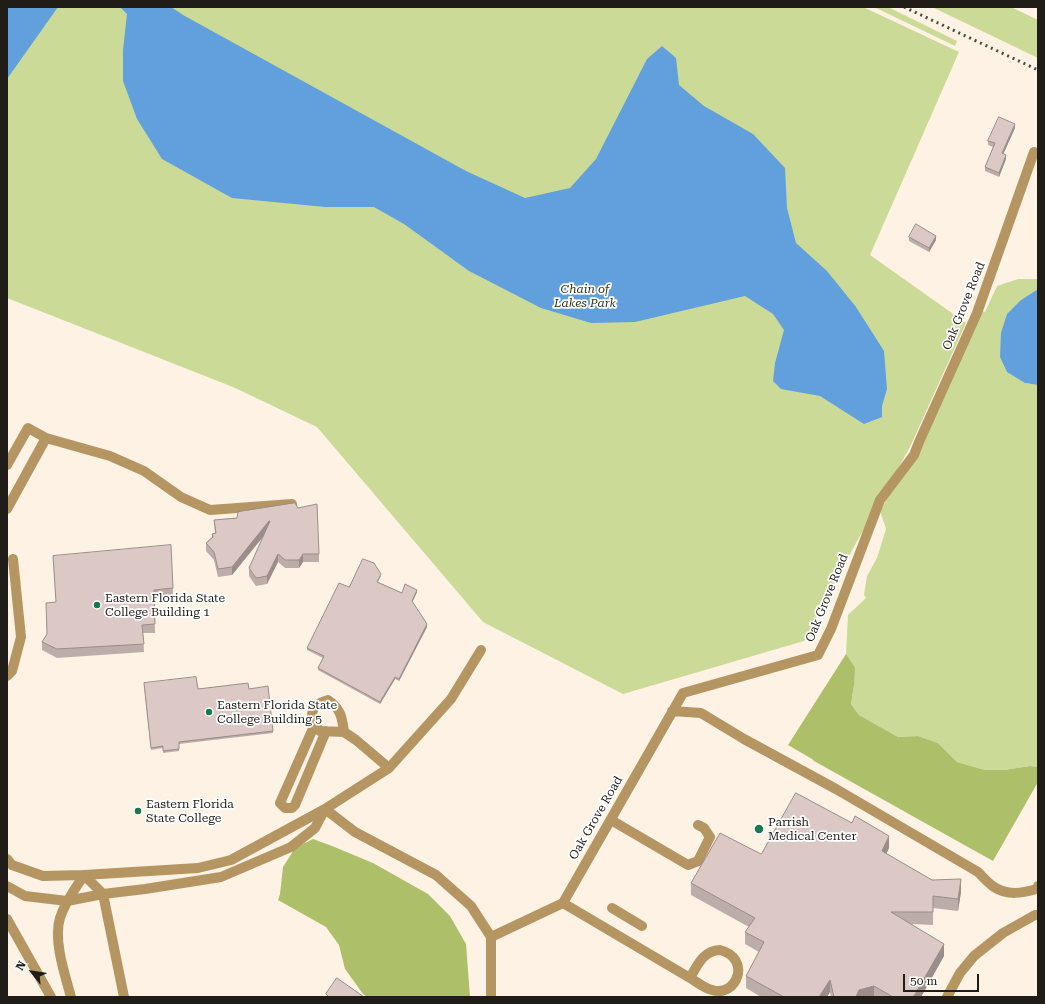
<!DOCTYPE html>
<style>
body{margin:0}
#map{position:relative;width:1045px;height:1004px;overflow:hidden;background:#fdf2e4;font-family:"Roboto Serif",serif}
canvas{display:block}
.frame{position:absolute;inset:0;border:8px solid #201c17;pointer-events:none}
.north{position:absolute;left:12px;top:952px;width:40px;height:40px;-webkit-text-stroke:3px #fff;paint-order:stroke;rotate:300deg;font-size:11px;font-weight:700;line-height:16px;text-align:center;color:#201c17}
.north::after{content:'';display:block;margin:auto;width:14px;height:18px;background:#201c17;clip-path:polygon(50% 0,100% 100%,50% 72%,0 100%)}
.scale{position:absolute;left:903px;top:974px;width:76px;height:18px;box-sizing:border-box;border:2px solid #201c17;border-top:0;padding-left:5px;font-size:12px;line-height:14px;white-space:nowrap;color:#201c17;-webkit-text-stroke:3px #fff;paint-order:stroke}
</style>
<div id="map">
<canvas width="1045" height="1004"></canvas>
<div class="frame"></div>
<div class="north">N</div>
<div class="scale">50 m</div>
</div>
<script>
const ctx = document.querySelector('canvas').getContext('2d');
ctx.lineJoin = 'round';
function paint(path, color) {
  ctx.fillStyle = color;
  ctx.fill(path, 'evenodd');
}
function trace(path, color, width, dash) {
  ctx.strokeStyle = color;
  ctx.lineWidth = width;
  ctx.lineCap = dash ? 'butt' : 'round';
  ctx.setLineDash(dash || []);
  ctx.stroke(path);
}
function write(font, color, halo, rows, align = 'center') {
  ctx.font = font + ' "Roboto Serif",serif';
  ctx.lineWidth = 3.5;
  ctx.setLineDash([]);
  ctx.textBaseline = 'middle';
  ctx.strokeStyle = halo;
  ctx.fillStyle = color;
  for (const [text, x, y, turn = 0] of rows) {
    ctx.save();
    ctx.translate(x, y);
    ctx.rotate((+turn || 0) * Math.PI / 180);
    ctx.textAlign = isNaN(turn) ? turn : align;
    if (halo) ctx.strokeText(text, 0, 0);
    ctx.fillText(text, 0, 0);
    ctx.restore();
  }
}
paint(new Path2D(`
 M 7,7 L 863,7 L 959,52 L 870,255 L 966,323 L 910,447 L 856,543 L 804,641 L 623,694 L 483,622 L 317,427 L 233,387 L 7,298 Z
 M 874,7 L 888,7 L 957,41 L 955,46 Z
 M 932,7 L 1011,7 L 1038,20 L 1038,58 Z
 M 1018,279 L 1038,279 L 1038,289 L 1021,300 L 1025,383 L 1038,385 L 1038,767 L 1030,766 L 1004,770 L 985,770 L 957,762 L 938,743 L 918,736 L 898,737 L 859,715 L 851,704 L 854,685 L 846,654 L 848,615 L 866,598 L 864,595 L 867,576 L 877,558 L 886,529 L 880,511 L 915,449 L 977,309 L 985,312 L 997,286 Z`), '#ccda97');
paint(new Path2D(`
 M 846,654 L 855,668 L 854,685 L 851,704 L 859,715 L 898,737 L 918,736 L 938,743 L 957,762 L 985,770 L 1004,770 L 1030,766 L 1038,767 L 1038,782 L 993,861 L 814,761 L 812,759 L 788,745 Z
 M 313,839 L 332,846 L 373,863 L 428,894 L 450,916 L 466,944 L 470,997 L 367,997 L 363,994 L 345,969 L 339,945 L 326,927 L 278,900 L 280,894 L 283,867 L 295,848 Z`), '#aebf6a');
paint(new Path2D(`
 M 7,7 L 58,7 L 7,79 Z
 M 120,7 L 171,7 L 183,15 L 466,171 L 525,198 L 570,188 L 596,159 L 647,59 L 662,46 L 676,58 L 679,85 L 704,106 L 753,134 L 785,168 L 787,208 L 796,243 L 827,271 L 856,307 L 884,351 L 887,389 L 882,406 L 882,417 L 864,424 L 820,396 L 781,389 L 773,381 L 775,363 L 784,330 L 773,314 L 745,296 L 635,322 L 591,323 L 541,308 L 469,271 L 404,224 L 374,207 L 325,207 L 232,198 L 162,159 L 137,119 L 123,81 L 123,50 L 127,14 Z
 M 1038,289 L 1038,385 L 1025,383 L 1007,372 L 1000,357 L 1001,333 L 1007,314 L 1021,300 Z`), '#61a0dd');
trace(new Path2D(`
 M 7,465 L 28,428 L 46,438 L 110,456 L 144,471 L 181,497 L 210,510 L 292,504
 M 7,509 L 46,438
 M 7,676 L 12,671 L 21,637 L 13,559
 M 672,711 L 701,713 L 744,739 L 836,789 L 978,872 C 983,877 988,883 994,887 C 1008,896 1022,893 1037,889 L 1038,886
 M 315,724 L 280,803 L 285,808 L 292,808 L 295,805 L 326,731
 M 344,732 C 342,717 341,709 328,700 C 309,705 308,718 320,731 L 344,732 L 356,740 L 389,768
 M 325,809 L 355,832 L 436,875 L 471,906 L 491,937 L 491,997
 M 611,820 L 688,865 L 698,861 L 710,837 L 704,828 L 698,825
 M 7,859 L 12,865 L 43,876 L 84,875 L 198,868 L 231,860 L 325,809 L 389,768 L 451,699 L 481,650
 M 84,875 L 103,894 L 124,997
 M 7,886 L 25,896 L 67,901 L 103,894 L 145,889 L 221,877 L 291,847 L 315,828 L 325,809
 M 563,903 L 690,978
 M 612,908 L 642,926
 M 7,919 L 51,997
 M 491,937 L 563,903 L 683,693 L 818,655 L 831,629 L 880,500 L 914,455 L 919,442 L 977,313 L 1034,152
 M 720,950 C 752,958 737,998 712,990 C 704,988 697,982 690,978 C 698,964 703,951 720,950 Z
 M 71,997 C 65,975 53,940 60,918 C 65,902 75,889 84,875
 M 947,997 L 960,973 L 974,956 L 1003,933 L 1035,915 L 1038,915`), '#b59663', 10);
trace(new Path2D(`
 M 904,7 L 1038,70`), '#4e4942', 3, [2, 4]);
paint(new Path2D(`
 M 1015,128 L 1003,154 L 1006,159 L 999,177 L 985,171 L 985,167 L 993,147 L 988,145 L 988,141 Z
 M 909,237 L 936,240 L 929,252 L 909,241 Z
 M 295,503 L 319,554 L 319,562 L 303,562 L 299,568 L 285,568 L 278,562 L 267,584 L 256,586 L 249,576 L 249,568 L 264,536 L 232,575 L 218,577 L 214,560 L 206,551 L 206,543 L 212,537 L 212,534 L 215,533 L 214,520 L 237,518 Z
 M 53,556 L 173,588 L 173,596 L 154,598 L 155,633 L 143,633 L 144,652 L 57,658 L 42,650 L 42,642 L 47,635 L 56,602 Z
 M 381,576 L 378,582 L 402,593 L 417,592 L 412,602 L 427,627 L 399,681 L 395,679 L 380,704 L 318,670 L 318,668 L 323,658 L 307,650 L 307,648 L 349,587 Z
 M 144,685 L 198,689 L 249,689 L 273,731 L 273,733 L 179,744 L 179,751 L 163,753 L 163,748 L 151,750 Z
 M 889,848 L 886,854 L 932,880 L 961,892 L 958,911 L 933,908 L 933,925 L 912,924 L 944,956 L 921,997 L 831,997 L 830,992 L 827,997 L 761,997 L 746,988 L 746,976 L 759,952 L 745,944 L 745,932 L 749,927 L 691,895 L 691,883 L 761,854 Z`), '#bdada9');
paint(new Path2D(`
 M 1015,124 L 1015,128 L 1002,157 L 1002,153 Z
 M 1006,155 L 1006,159 L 999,177 L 999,173 Z
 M 936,236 L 936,240 L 929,252 L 929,248 Z
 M 269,521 L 269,529 L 232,575 L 232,567 Z
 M 278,554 L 278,562 L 267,584 L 267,576 Z
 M 303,554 L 303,562 L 299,568 L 299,560 Z
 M 417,590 L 417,592 L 412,603 L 412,601 Z
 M 427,624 L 427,627 L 399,681 L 399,679 Z
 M 395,677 L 395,679 L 380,704 L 380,702 Z
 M 889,836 L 889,848 L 882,863 L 882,851 Z
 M 961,879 L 961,892 L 958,911 L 958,899 Z
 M 944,944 L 944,956 L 921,997 L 912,997 Z
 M 830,980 L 830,992 L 827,997 L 819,997 Z
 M 874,986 L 874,997 L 856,997 L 859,990 Z`), '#9a8d8a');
const building = new Path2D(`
 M 999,117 L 1015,124 L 1002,153 L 1006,155 L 999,173 L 985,167 L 995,143 L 988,141 Z
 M 916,224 L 936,236 L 929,248 L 909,237 Z
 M 295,503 L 298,508 L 317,504 L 319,554 L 303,554 L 299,560 L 285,560 L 278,554 L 267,576 L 256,578 L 249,568 L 270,521 L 269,521 L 232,567 L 218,569 L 214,552 L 206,543 L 213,537 L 212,534 L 216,533 L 214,520 L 237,518 L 238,512 Z
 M 171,545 L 173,588 L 154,590 L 155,624 L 142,625 L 144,644 L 57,649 L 42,642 L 47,634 L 46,603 L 56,602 L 53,556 Z
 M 363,559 L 374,563 L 381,574 L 377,582 L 402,593 L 405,584 L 417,590 L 412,601 L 427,624 L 399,679 L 395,677 L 380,702 L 318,668 L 324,656 L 307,648 L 339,583 L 349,587 Z
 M 196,677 L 198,689 L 248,683 L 249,689 L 268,686 L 273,731 L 179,742 L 179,749 L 163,751 L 163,746 L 151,748 L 144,683 Z
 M 796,793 L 852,823 L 855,816 L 889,836 L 882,851 L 932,880 L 961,879 L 958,899 L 933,896 L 933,912 L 891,912 L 944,944 L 914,996 L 912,997 L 893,997 L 874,986 L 859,990 L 856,997 L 834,997 L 830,980 L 819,997 L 784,997 L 746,976 L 764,942 L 745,932 L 755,918 L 691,883 L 720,833 L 761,854 Z
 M 337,978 L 364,997 L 329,997 L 326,994 Z`);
paint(building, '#dcc9c5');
trace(building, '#9a8d8a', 1);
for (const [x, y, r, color] of [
 [97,605,4,"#18784e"],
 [209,712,4,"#18784e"],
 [138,811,4,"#18784e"],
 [759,829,5,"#18784e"]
]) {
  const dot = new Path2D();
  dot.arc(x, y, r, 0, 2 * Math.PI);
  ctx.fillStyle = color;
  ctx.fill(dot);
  trace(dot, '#fff', 1.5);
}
write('italic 12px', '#303713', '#fff', [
 ["Chain of",585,289],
 ["Lakes Park",585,303]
]);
write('12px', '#201c17', '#fff', [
 ["Oak Grove Road",964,306,-68],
 ["Oak Grove Road",827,598,-68],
 ["Oak Grove Road",596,818,-60]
]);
write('12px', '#201c17', '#fff', [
 ["Eastern Florida State",105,598],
 ["College Building 1",105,612],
 ["Eastern Florida State",217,705],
 ["College Building 5",217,719],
 ["Eastern Florida",146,804],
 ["State College",146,818],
 ["Parrish",768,822],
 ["Medical Center",768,836]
], 'left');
</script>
